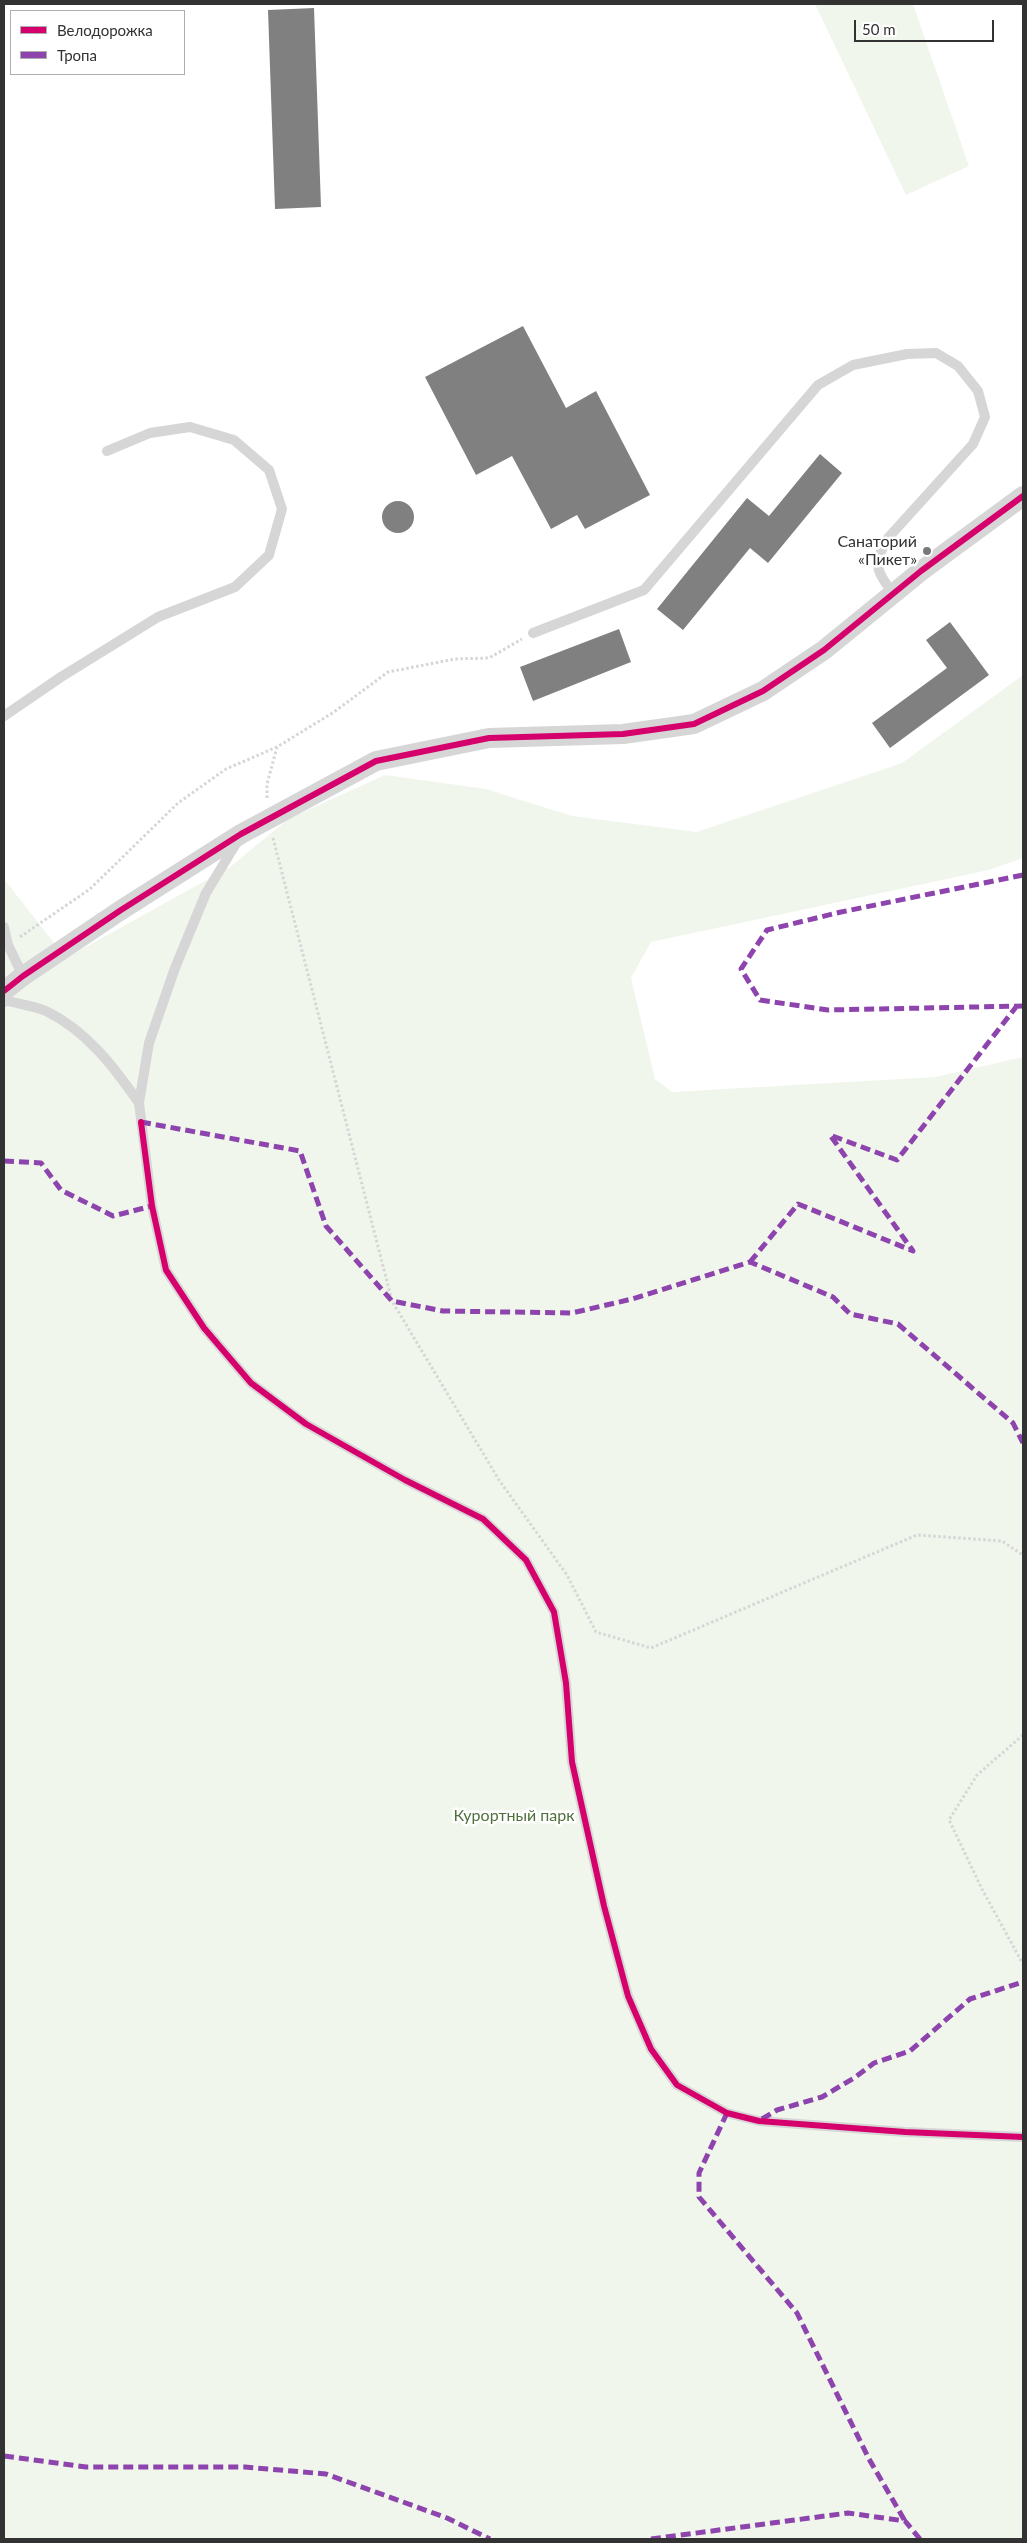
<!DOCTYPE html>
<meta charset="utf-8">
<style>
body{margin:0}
#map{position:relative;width:1027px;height:2543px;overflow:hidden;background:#fff;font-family:Lato,sans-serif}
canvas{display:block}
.frame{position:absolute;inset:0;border:5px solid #323232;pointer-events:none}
.legend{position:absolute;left:10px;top:10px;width:175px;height:65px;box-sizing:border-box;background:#fff;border:1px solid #adadad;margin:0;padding:6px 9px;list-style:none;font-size:15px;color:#323232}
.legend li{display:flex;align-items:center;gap:10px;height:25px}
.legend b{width:25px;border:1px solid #adadad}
.scale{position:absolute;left:854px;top:20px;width:140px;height:22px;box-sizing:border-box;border:2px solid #323232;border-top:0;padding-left:6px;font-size:15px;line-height:18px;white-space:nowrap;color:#323232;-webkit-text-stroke:4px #fff;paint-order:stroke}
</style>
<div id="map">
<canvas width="1027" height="2543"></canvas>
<div class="frame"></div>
<ul class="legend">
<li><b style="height:6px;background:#d6006c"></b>Велодорожка</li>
<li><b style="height:6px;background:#8e44ad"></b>Тропа</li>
</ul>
<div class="scale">50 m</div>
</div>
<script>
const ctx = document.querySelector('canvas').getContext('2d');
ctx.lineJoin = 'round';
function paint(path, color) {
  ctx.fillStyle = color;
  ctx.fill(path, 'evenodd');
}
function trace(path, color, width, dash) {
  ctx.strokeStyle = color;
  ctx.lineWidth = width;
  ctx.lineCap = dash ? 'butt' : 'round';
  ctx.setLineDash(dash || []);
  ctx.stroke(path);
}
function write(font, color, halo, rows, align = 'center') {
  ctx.font = font + ' Lato,sans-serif';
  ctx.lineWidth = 5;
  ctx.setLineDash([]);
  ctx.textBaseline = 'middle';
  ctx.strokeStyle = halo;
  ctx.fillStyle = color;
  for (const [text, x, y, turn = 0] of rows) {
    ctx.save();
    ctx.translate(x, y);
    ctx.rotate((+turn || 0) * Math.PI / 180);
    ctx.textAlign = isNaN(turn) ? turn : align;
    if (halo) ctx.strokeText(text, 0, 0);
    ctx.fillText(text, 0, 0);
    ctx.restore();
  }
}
paint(new Path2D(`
 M 815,4 L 913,4 L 969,166 L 906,195 Z
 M 1023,675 L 1023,858 L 989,870 L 651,942 L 631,978 L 655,1079 L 672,1092 L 936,1077 L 1023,1057 L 1023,2539 L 4,2539 L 4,879 L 66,958 L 230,867 L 288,819 L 385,775 L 486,789 L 572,816 L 697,832 L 902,763 Z`), '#f1f6ed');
paint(new Path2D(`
 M 314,8 L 321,207 L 275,209 L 268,10 Z
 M 523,326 L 566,408 L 596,391 L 650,495 L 585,529 L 577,515 L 551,529 L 512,456 L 476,475 L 425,377 Z
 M 820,454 L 842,473 L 768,563 L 750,548 L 683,630 L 657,609 L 747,498 L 769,516 Z
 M382 517a16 16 0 1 1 32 0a16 16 0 1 1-32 0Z
 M 950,622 L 989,675 L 890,748 L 872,723 L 947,668 L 926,640 Z
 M 619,629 L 631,662 L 533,701 L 520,667 Z`), '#808080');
trace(new Path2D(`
 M 267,798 L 267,784 L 277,747
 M 273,838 L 392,1301 L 499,1480 L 567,1575 L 596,1632 L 651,1648 L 917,1535 L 1002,1541 L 1023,1555
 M 20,937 L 90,889 L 178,803 L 226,769 L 277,747 L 334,712 L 388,672 L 455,659 L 489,658 L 522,639
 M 1023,1735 L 977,1775 L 949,1820 L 983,1891 L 1023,1964`), '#d6d6d6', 3, [2.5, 2.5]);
trace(new Path2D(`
 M 533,633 L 644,590 L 818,385 L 853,365 L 907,354 L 936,353 L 958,366 L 978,391 L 985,417 L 973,444 L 888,538 C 872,565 876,569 893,594
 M 4,716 L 61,677 L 158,617 L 235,587 L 269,555 L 282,509 L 269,470 L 234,440 L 190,427 L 150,433 L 107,451
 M 237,842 L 206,893 L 175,968 L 149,1043 L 139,1103 L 152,1206 L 166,1270 L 204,1328 L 251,1383 L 306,1424 L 405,1480 L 483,1519 L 526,1560 L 554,1612 L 566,1683 L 572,1762 L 604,1906 L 628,1996 L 651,2049 L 677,2085 L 727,2113 L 759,2121 L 905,2132 L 1023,2137
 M 4,927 L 8,945 L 23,976
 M 4,1002 L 8,1001 C 20,1004 35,1006 46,1011 C 87,1031 114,1067 139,1103`), '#d6d6d6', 10);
trace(new Path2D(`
 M 4,991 L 23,976 L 121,910 L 241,834 L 376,761 L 489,738 L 623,734 L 694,724 L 763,691 L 824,650 L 921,571 L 1023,496`), '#d6d6d6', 20);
trace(new Path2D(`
 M 1023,875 L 841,912 L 767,930 L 741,969 L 760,1000 L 828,1010 L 1023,1006
 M 141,1122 L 300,1151 L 326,1226 L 392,1301 L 443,1311 L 572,1313 L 632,1299 L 750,1262 L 833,1297 L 850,1314 L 898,1324 L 1013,1423 L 1023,1443
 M 4,1161 L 41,1163 L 61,1190 L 113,1216 L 152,1206
 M 750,1262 L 798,1204 L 913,1251 L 830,1135 L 897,1160 L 1016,1007
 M 727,2113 L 699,2173 L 699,2197 L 797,2313 L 869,2459 L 905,2521
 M 762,2119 L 777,2110 L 822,2097 L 854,2078 L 874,2063 L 910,2051 L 970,1999 L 1023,1982
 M 4,2456 L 86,2467 L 245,2467 L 326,2474 L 447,2518 L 490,2539
 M 651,2539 L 848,2513 L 905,2521 L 920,2539`), '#8e44ad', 5, [10, 5]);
trace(new Path2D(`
 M 4,991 L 23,976 L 121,910 L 241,834 L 376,761 L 489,738 L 623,734 L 694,724 L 763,691 L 824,650 L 921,571 L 1023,496
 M 141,1122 L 152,1206 L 166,1270 L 204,1328 L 251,1383 L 306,1424 L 405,1480 L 483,1519 L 526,1560 L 554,1612 L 566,1683 L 572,1762 L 604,1906 L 628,1996 L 651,2049 L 677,2085 L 727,2113 L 759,2121 L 905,2132 L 1023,2137`), '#d6006c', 6);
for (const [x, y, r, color] of [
 [927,551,5,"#7a7a7a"]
]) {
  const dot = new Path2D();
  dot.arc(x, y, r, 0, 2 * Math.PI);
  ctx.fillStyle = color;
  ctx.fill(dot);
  trace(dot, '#fff', 2);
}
write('16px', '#323232', '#fff', [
 ["Санаторий",917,542],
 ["«Пикет»",917,560]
], 'right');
write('16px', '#4f703c', '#fff', [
 ["Курортный парк",514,1816]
]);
</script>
